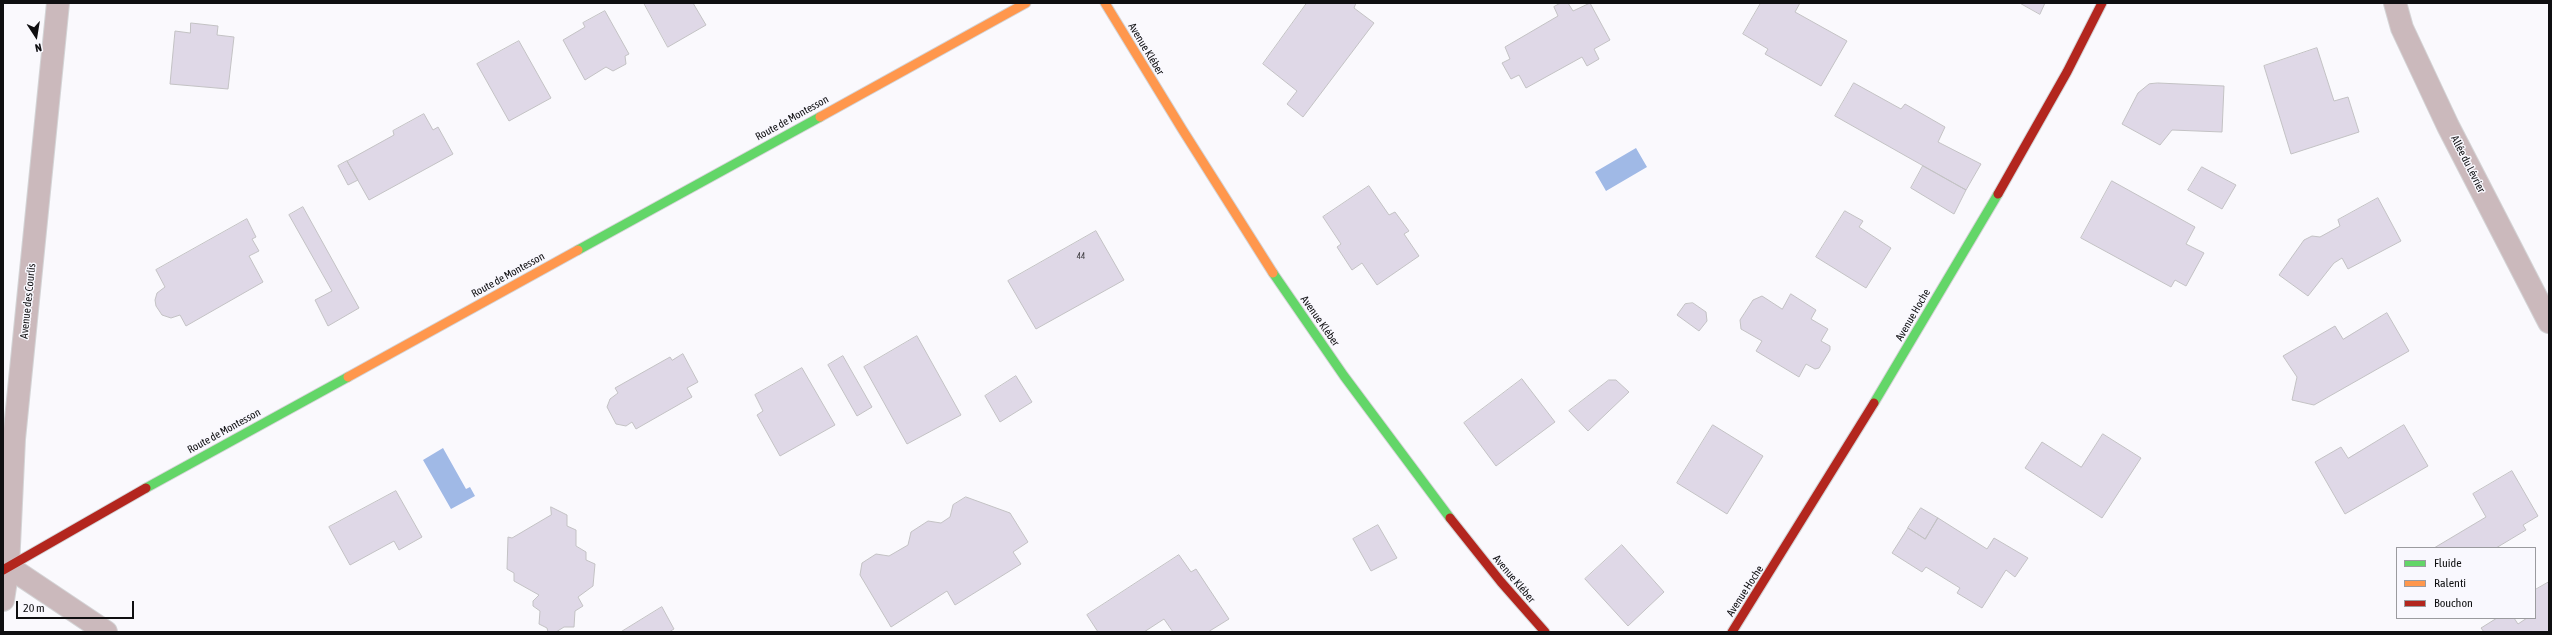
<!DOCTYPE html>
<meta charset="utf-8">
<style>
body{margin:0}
#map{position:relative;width:2552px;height:635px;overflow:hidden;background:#faf9fd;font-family:"Asap Condensed",sans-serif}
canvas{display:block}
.frame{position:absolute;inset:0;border:4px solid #0f0f11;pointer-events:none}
.legend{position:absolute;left:2396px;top:547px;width:140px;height:72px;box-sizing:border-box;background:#f9f8fe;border:1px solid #9b9b9f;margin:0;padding:5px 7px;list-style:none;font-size:12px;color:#0f0f11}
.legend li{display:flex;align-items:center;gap:8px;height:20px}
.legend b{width:20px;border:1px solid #9b9b9f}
.north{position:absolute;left:16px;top:16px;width:40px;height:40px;-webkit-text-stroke:3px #f9f8fe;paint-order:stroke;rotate:168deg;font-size:11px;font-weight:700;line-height:16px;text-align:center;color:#0f0f11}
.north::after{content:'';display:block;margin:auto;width:14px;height:18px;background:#0f0f11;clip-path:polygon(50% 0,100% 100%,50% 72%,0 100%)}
.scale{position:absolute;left:16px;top:601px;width:118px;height:18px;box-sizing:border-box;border:2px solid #0f0f11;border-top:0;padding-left:5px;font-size:12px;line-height:14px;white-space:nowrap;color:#0f0f11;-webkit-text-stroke:3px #f9f8fe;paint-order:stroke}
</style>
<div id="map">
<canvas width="2552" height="635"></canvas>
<div class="frame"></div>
<ul class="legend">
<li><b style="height:5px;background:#63d668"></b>Fluide</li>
<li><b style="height:5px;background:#ff974d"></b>Ralenti</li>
<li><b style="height:5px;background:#b3261e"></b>Bouchon</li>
</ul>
<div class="north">N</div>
<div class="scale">20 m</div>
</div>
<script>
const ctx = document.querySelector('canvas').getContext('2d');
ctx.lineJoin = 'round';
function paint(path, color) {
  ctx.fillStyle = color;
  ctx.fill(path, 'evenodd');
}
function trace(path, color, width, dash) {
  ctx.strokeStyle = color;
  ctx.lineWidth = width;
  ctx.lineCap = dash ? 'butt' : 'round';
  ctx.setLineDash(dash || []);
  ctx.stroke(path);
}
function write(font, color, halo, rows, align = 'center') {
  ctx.font = font + ' "Asap Condensed",sans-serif';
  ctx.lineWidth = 3;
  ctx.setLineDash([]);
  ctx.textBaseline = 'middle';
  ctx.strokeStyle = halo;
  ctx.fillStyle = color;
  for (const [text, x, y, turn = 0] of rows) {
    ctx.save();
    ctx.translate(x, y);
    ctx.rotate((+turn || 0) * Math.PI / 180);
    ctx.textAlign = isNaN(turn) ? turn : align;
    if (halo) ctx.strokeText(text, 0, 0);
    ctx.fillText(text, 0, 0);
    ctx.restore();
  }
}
paint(new Path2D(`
 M 1636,148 L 1647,167 L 1606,191 L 1595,172 Z
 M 443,448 L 466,489 L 470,487 L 475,496 L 451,509 L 423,460 Z`), '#a0b9e6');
const building = new Path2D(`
 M 644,3 L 693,3 L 706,25 L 668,47 Z
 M 1307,3 L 1356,3 L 1354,8 L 1374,23 L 1303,117 L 1287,104 L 1297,91 L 1263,64 Z
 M 1561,3 L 1568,3 L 1573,11 L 1590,3 L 1610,40 L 1594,49 L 1599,59 L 1587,66 L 1582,57 L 1526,88 L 1519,75 L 1511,79 L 1502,63 L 1510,59 L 1505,47 L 1558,16 L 1554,7 Z
 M 1761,3 L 1800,3 L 1795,12 L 1847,41 L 1821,86 L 1765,54 L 1768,49 L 1743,34 Z
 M 2020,3 L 2045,3 L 2040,14 Z
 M 605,11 L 629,54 L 625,56 L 626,64 L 613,71 L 606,67 L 585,80 L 563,40 L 585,27 L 583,23 Z
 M 191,23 L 218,26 L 217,35 L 234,37 L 228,89 L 170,84 L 175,31 L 190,33 Z
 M 519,41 L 551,98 L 509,121 L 477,64 Z
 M 2317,48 L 2334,101 L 2348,97 L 2359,132 L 2291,154 L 2264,66 Z
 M 1854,83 L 1901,109 L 1905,104 L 1945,127 L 1938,142 L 1981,164 L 1966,190 L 1835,116 Z
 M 2158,83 L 2224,86 L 2222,132 L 2172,130 L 2160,145 L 2122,124 L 2138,93 L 2149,84 Z
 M 424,114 L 433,130 L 438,127 L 453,154 L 369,200 L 347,161 L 394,135 L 393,131 Z
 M 347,161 L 358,180 L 348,185 L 338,166 Z
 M 1923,166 L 1966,190 L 1954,214 L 1911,188 Z
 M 2202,167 L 2236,185 L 2222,209 L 2188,190 Z
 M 2112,181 L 2195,227 L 2186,244 L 2204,253 L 2186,286 L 2175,280 L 2171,287 L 2081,238 Z
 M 1369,186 L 1389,215 L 1395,212 L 1409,231 L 1404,234 L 1419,256 L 1377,285 L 1362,263 L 1352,270 L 1337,247 L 1341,244 L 1323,217 Z
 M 2378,198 L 2401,241 L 2348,269 L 2342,258 L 2334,263 L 2308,296 L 2279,275 L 2304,240 L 2312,236 L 2320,237 L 2340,226 L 2338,220 Z
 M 303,207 L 359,308 L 328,326 L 315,300 L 332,291 L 289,215 Z
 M 1845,211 L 1863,221 L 1859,227 L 1891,248 L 1866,288 L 1816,257 Z
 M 247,219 L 256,237 L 252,239 L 259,251 L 249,256 L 263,282 L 186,326 L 180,315 L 171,318 L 162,315 L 156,306 L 155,300 L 157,293 L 165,287 L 156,270 Z
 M 1096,231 L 1124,280 L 1036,329 L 1008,281 Z
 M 1791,294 L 1816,310 L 1811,319 L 1828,329 L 1821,341 L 1830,346 L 1830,350 L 1819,368 L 1815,369 L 1806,364 L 1799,377 L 1756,351 L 1762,341 L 1741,329 L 1740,320 L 1753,300 L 1762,296 L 1782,309 Z
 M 1693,303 L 1706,312 L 1707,321 L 1699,331 L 1677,315 L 1685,304 Z
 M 2387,313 L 2409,351 L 2314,405 L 2292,400 L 2297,377 L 2283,356 L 2335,326 L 2343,339 Z
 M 917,336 L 961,415 L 907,444 L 864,367 Z
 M 683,354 L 698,382 L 687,388 L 692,397 L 636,429 L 632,422 L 626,426 L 616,424 L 607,407 L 610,399 L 618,393 L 615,388 L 670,357 L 672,360 Z
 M 843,356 L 872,407 L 857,416 L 828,365 Z
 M 802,368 L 835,425 L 780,456 L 757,415 L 763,411 L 755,395 Z
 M 1016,376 L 1032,402 L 1000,422 L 985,396 Z
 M 1522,379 L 1555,422 L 1496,466 L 1464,423 Z
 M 1609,380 L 1616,380 L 1629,392 L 1588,431 L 1569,411 Z
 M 1713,425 L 1763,456 L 1727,514 L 1677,483 Z
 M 2404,425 L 2428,466 L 2345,514 L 2315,462 L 2341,447 L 2348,458 Z
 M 2103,434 L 2141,458 L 2102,518 L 2025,468 L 2042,442 L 2081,467 Z
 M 2512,471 L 2538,516 L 2523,525 L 2526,530 L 2496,548 L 2434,548 L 2486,517 L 2473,494 Z
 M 396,491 L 422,537 L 399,550 L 394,541 L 350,565 L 329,527 Z
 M 966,497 L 1010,513 L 1028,542 L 1013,552 L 1021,564 L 955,605 L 947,591 L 891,627 L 860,575 L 862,563 L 876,554 L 889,556 L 908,545 L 911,532 L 928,521 L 941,523 L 950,517 L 953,505 Z
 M 551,507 L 567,515 L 567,526 L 576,530 L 576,546 L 586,552 L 586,560 L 595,564 L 593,586 L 578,597 L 583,606 L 575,611 L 574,627 L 564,627 L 556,632 L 548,632 L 547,628 L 539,624 L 540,611 L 533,606 L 533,601 L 539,595 L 514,581 L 514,573 L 507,569 L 508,537 L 512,538 L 551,515 Z
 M 1921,508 L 1938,518 L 1925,539 L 1908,528 Z
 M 1938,518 L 1987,549 L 1994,538 L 2028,558 L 2015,577 L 2006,570 L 1982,608 L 1957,593 L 1960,588 L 1926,567 L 1922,572 L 1892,553 L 1908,528 L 1925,539 Z
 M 1378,525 L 1397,558 L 1371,571 L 1353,539 Z
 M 1622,545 L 1664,592 L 1628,626 L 1585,579 Z
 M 1179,555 L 1191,572 L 1196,569 L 1229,619 L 1208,632 L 1173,632 L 1164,619 L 1144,632 L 1098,632 L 1087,615 Z
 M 2549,582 L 2549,632 L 2484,632 L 2481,628 L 2497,618 L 2514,618 L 2518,624 L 2527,618 L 2535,618 L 2535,590 Z
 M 662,607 L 674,629 L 669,632 L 621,632 Z`);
paint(building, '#dfd8e7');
trace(building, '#c3c2c4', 1);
const street = new Path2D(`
 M 2395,3 L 2402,28 L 2448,126 L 2549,322
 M 3,563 L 106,632
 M 3,600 L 8,567 L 14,439 L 58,3`);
const fast = new Path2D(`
 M 578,250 L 820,117
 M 1273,273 L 1344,376 L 1450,518
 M 1874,403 L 1998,194
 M 146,488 L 348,377`);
const slow = new Path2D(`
 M 1105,3 L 1182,129 L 1273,273
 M 820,117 L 1026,3
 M 348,377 L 578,250`);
const jam = new Path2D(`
 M 1998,194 L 2067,72 L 2102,3
 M 1450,518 L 1501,582 L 1545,632
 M 3,570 L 146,488
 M 1732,632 L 1874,403`);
trace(street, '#d4d4d6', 24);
trace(fast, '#d4d4d6', 11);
trace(slow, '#d4d4d6', 11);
trace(jam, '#d4d4d6', 11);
trace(street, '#cbb9bc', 22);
trace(fast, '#63d668', 9);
trace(slow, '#ff974d', 9);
trace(jam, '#b3261e', 9);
write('9px', '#434146', null, [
 ["44",1081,256]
]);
write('11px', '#0f0f11', '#f9f8fe', [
 ["Avenue Kléber",1146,49,59],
 ["Route de Montesson",792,118,-29],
 ["Allée du Lévrier",2468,164,63],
 ["Route de Montesson",508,275,-29],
 ["Avenue des Courlis",28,301,-84],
 ["Avenue Hoche",1913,315,-60],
 ["Avenue Kléber",1320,321,55],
 ["Route de Montesson",224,431,-29],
 ["Avenue Kléber",1514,579,50],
 ["Avenue Hoche",1745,591,-57]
]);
</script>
